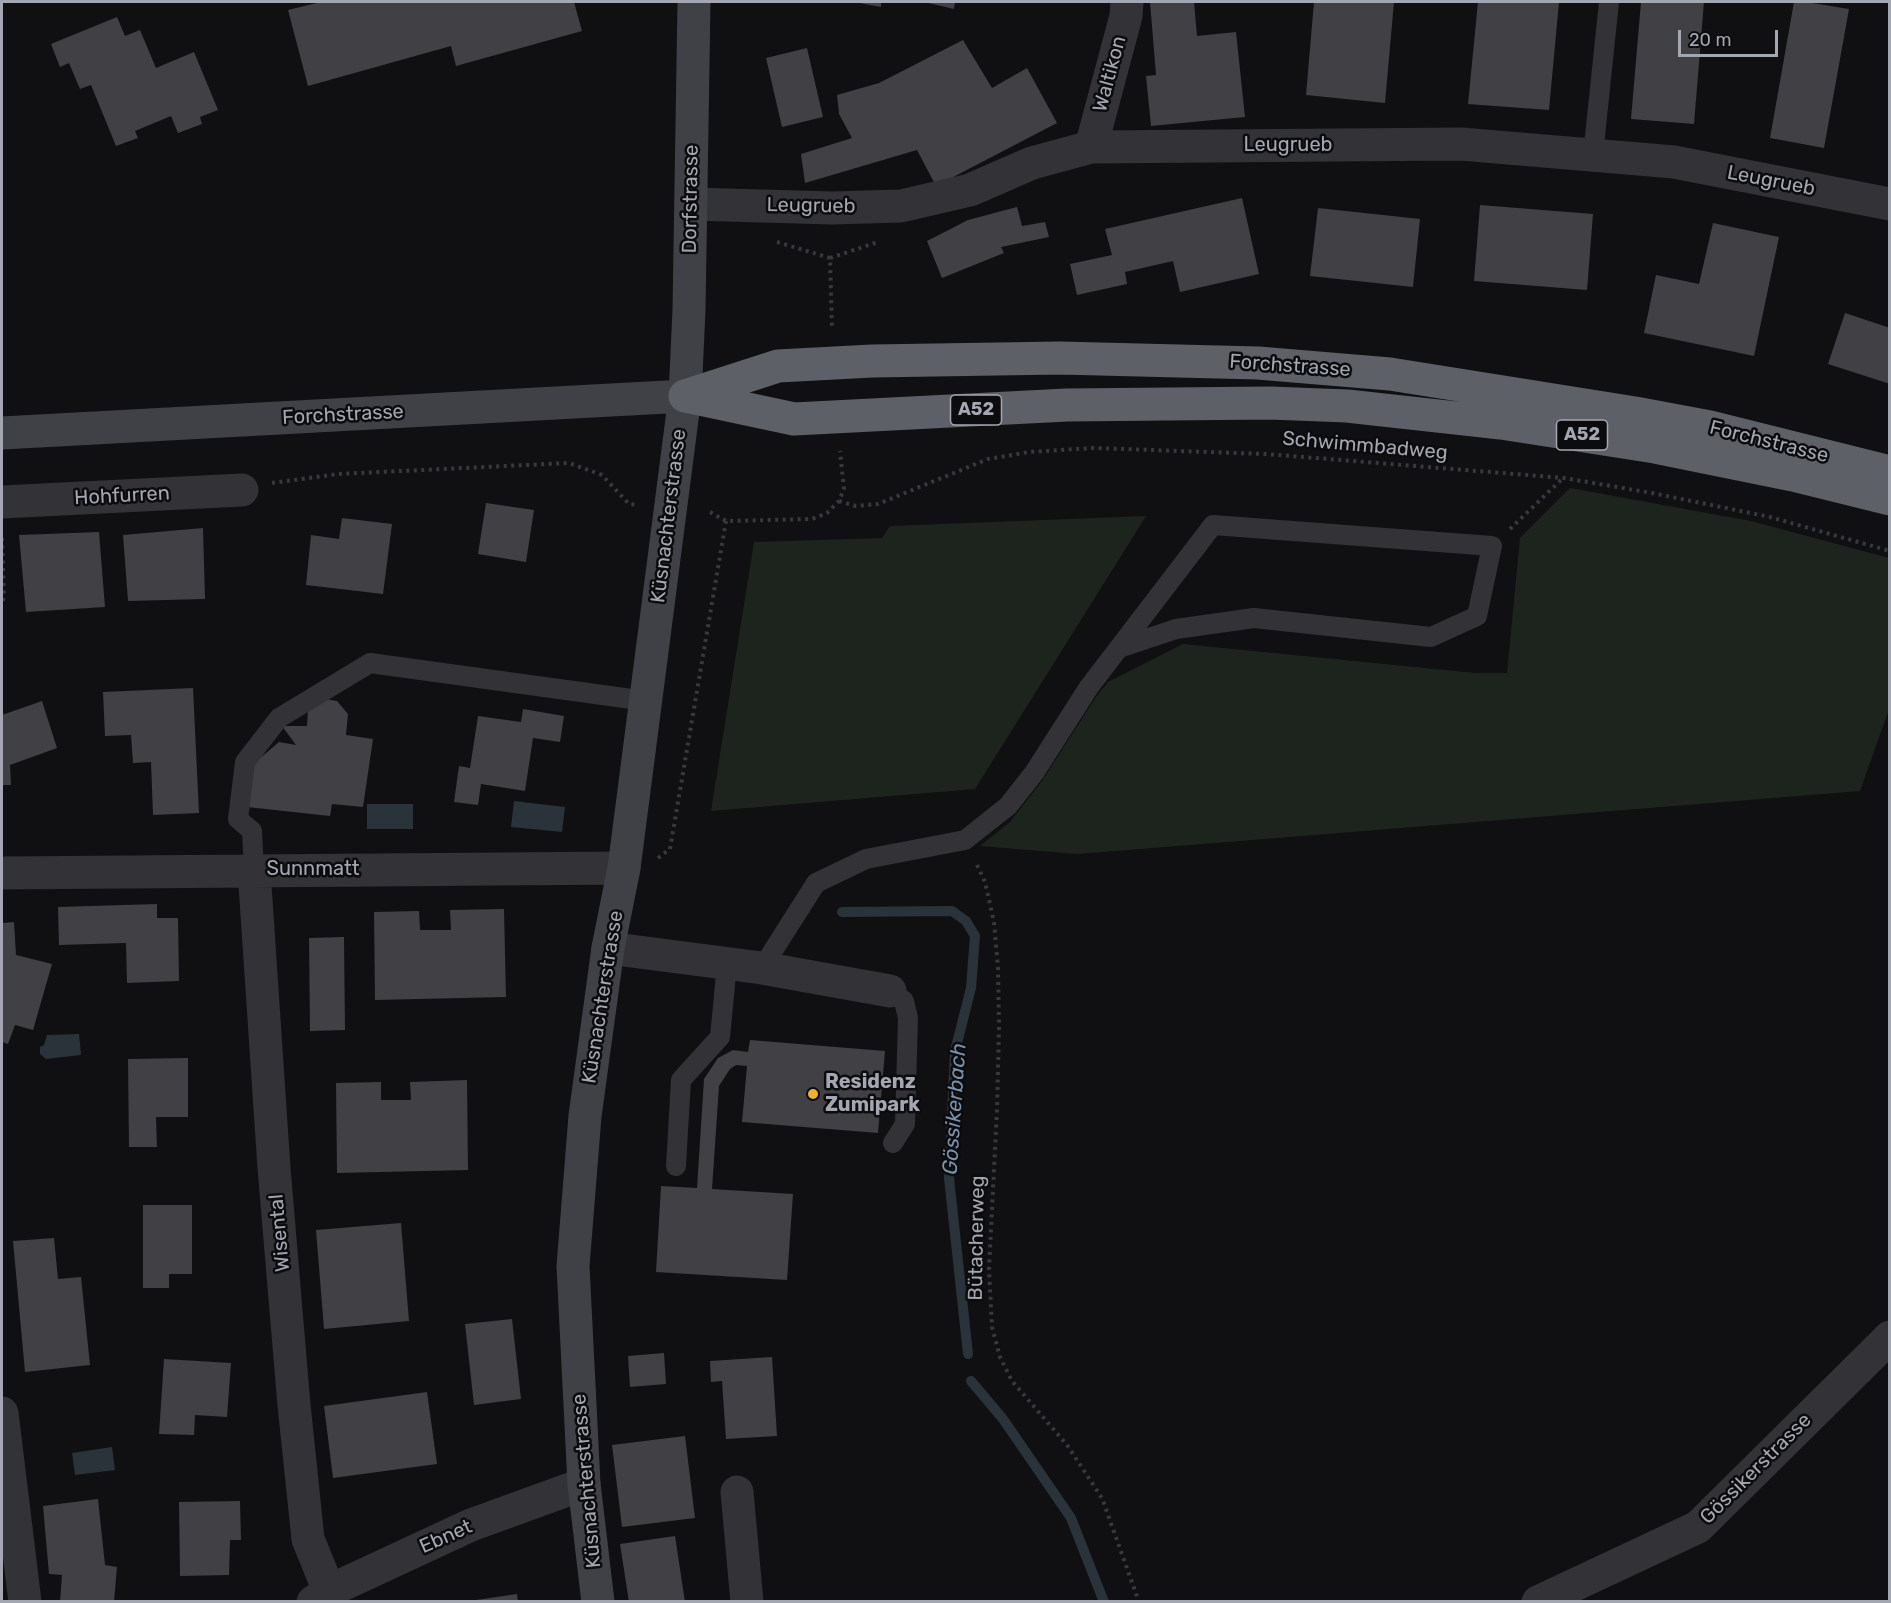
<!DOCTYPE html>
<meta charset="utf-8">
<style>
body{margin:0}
#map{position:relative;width:1891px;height:1603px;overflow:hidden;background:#101012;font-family:Rubik,sans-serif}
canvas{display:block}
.frame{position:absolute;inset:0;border:3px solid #a2a7b2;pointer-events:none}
.scale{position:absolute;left:1678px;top:30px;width:100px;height:27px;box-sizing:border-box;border:3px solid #a2a7b2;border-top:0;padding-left:8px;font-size:18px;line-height:21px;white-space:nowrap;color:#a2a7b2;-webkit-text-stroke:4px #0c0b0d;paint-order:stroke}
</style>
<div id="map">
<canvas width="1891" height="1603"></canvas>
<div class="frame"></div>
<div class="scale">20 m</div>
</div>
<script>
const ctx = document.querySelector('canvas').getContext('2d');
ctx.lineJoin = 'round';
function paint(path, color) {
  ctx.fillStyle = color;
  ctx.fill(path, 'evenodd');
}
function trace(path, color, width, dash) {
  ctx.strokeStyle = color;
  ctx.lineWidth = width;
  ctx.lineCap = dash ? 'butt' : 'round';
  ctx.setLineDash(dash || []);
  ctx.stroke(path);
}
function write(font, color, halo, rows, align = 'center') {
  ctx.font = font + ' Rubik,sans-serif';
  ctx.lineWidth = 5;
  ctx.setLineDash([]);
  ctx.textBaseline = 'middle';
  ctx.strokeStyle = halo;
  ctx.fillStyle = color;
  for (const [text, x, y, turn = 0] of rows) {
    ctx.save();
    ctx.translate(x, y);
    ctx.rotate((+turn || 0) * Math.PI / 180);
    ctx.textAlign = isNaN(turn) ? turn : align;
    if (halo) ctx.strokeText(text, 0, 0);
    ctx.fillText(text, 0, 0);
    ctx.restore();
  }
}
paint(new Path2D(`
 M 1570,488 L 1751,521 L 1889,558 L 1889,709 L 1860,791 L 1078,854 L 980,846 L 1010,822 L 1042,781 L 1096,697 L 1108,682 L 1183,644 L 1475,673 L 1507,673 L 1520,538 Z
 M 1146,516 L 975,789 L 711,811 L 754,542 L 882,538 L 890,526 Z`), '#1d241e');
paint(new Path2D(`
 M 514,801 L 565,807 L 562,832 L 511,827 Z
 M 367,804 L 413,804 L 413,829 L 367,829 Z
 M 79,1034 L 81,1055 L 46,1059 L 40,1054 L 40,1047 L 44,1045 L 47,1035 Z
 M 112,1447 L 115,1470 L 75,1475 L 72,1453 Z`), '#2a333a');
trace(new Path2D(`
 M 842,912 L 952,911 L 966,921 L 975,936 L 971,988 L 955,1051 L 949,1178 L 968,1354
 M 971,1381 L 1003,1419 L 1071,1518 L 1104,1602`), '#2a333a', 10);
paint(new Path2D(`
 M 321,2 L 574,2 L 582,31 L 456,66 L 451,46 L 308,86 L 288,10 Z
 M 854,2 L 881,2 L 881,7 Z
 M 924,2 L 955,2 L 954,9 Z
 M 1150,2 L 1194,2 L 1197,36 L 1236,32 L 1245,117 L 1151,126 L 1146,76 L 1156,75 Z
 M 1314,2 L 1394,2 L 1385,103 L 1306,95 Z
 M 1478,2 L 1559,2 L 1549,110 L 1468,104 Z
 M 1641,2 L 1704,2 L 1694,124 L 1631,119 Z
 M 1794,2 L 1806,2 L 1849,9 L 1824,148 L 1770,138 Z
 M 117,17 L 125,36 L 140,30 L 156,68 L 194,52 L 218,110 L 200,117 L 202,124 L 178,133 L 171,116 L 135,131 L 138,138 L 116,146 L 91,85 L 80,89 L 69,63 L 60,67 L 51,44 Z
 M 963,40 L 992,88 L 1027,68 L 1057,123 L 936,186 L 917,150 L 805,183 L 801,154 L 852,138 L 839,114 L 837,95 L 879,83 Z
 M 807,48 L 823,117 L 782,127 L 766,58 Z
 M 1242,198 L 1259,274 L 1180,292 L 1173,261 L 1125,272 L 1127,284 L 1077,295 L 1070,264 L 1112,255 L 1105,229 Z
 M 1480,205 L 1593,214 L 1587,290 L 1474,281 Z
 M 1017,207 L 1022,226 L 1045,222 L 1049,237 L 1001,247 L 1004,253 L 942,278 L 927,241 L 968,220 Z
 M 1318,208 L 1420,219 L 1413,287 L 1310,276 Z
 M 1713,223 L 1779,237 L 1754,356 L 1644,333 L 1656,275 L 1699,284 Z
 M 1845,313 L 1890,328 L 1890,384 L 1828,364 Z
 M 486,503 L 534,510 L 526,562 L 478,554 Z
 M 342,518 L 392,524 L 383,594 L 306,585 L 311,535 L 339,539 Z
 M 203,528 L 205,599 L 128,601 L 123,535 Z
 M 99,532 L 105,607 L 26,612 L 19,535 Z
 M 193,688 L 199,813 L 153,815 L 151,762 L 133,763 L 131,735 L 105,736 L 103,692 Z
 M 325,699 L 337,701 L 348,714 L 346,735 L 373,739 L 363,807 L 332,804 L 330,816 L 247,807 L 252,765 L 279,742 L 296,745 L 282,726 L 307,726 L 308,709 Z
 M 42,701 L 57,748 L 10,765 L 11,785 L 2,785 L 2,715 Z
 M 523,709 L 564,716 L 560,742 L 533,738 L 525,791 L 481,784 L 478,805 L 454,802 L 459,766 L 470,768 L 478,716 L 521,722 Z
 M 157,904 L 157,918 L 178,918 L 179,981 L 127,983 L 126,943 L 59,945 L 58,907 Z
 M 504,909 L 506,997 L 375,1000 L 374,912 L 419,911 L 420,930 L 451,930 L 450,910 Z
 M 14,922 L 16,955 L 52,964 L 33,1030 L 15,1025 L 8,1044 L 2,1042 L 2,923 Z
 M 344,937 L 345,1030 L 310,1031 L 309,938 Z
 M 750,1040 L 885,1051 L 878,1133 L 742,1122 L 747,1066 L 736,1065 L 730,1069 L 719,1086 L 712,1189 L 793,1194 L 787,1280 L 656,1272 L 661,1186 L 697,1188 L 704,1079 L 718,1058 L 733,1050 L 748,1052 Z
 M 188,1058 L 188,1117 L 156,1117 L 157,1147 L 129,1147 L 128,1059 Z
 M 467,1080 L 468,1170 L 337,1173 L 336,1083 L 381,1082 L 381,1100 L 411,1100 L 410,1082 Z
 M 143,1205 L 192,1205 L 192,1274 L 169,1274 L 169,1288 L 143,1288 Z
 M 401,1223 L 409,1321 L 324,1329 L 316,1230 Z
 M 54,1238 L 58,1279 L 81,1277 L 90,1365 L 25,1372 L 13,1241 Z
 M 512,1319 L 521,1399 L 474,1405 L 465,1324 Z
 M 664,1353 L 666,1384 L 630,1387 L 628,1356 Z
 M 772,1357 L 777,1436 L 726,1439 L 722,1381 L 711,1382 L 710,1361 Z
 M 164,1359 L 231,1363 L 227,1417 L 195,1415 L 194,1435 L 159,1434 Z
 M 427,1392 L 437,1464 L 333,1478 L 324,1406 Z
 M 685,1436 L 695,1518 L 622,1527 L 612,1445 Z
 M 98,1499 L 105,1565 L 117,1567 L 114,1602 L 60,1602 L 62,1575 L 49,1574 L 43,1506 Z
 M 240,1501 L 241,1540 L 230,1540 L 229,1575 L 180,1576 L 179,1502 Z
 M 675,1536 L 685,1602 L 629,1602 L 620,1544 Z
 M 517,1594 L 518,1602 L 476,1602 L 476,1600 Z`), '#404045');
trace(new Path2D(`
 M 777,242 L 830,258 L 832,329
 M 830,258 L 878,242
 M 272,483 L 338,474 L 569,463 L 602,475 L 629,504 L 639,505
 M 839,501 L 856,506 L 878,504 L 988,459 L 1029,452 L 1093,448 L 1266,454 L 1564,478 L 1652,493 L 1770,517 L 1890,551
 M 710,512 L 726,521 L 812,519 L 827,513 L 839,501 L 844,489 L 840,451
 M 1510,529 L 1563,478
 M 2,538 L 4,597 L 2,603
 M 658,858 L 670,849 L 726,521
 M 977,865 L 985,882 L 994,922 L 998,968 L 999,1028 L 997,1110 L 989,1269 L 992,1327 L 1000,1357 L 1012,1381 L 1067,1445 L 1102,1498 L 1139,1602`), '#38393e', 4, [3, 4.5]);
trace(new Path2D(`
 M 1593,155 L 1609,2
 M 254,870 L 252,831 L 238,819 L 245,762 L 279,718 L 370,663 L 646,701
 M 762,968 L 816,883 L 866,859 L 965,840 L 1008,806 L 1034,773 L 1089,687 L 1213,525 L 1492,546 L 1477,616 L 1431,637 L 1254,618 L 1176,629 L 1119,648
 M 890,991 L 904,1001 L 908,1018 L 905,1124 L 893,1143
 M 676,1166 L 681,1080 L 720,1037 L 727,964`), '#323237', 20);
trace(new Path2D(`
 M 1091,147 L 1126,16 L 1127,2
 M 691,204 L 832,208 L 901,206 L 970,190 L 1032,163 L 1091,147 L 1461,144 L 1674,162 L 1890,204
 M 2,502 L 242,490
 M 254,870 L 274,1168 L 294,1405 L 308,1539 L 329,1591
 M 2,873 L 624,868
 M 608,948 L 762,968 L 890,991
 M 2,1413 L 25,1602
 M 737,1492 L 747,1602
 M 313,1602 L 329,1591 L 471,1525 L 584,1484
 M 1538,1602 L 1698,1527 L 1890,1337`), '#323237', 33);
trace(new Path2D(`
 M 2,433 L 685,396
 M 598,1602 L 584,1484 L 573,1266 L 585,1116 L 608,948 L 624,868 L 685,396 L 689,310 L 694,2`), '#404147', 33);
trace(new Path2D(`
 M 685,396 L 778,366 L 872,361 L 1060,358 L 1258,363 L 1390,374 L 1635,413 L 1710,427 L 1890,472
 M 686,396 L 794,419 L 1067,405 L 1270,403 L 1347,406 L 1501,423 L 1655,447 L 1793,475 L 1890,499`), '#5e6068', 33);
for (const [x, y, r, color] of [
 [813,1094,6,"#edb22e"]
]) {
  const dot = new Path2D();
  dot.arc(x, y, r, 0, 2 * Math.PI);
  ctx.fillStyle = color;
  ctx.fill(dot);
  trace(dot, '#0c0b0d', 2);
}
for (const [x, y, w] of [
 [976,410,51],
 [1582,435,51]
]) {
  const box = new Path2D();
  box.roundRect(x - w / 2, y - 15, w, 30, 4.5);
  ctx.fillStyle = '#0c0b0d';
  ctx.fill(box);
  trace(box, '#a2a7b2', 1.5);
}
write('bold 18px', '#a2a7b2', null, [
 ["A52",976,410],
 ["A52",1582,435]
]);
write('20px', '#a2a7b2', '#0c0b0d', [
 ["Waltikon",1110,74,-75],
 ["Leugrueb",1288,145],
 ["Leugrueb",1771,181,11],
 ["Dorfstrasse",691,199,-89],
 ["Leugrueb",811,206,1],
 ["Forchstrasse",1290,366,4],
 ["Forchstrasse",343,415,-3],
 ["Forchstrasse",1769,442,14],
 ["Schwimmbadweg",1365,446,5],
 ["Hohfurren",122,496,-3],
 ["Küsnachterstrasse",669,516,-83],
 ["Sunnmatt",313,869],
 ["Küsnachterstrasse",603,997,-81],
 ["Wisental",280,1233,-95],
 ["Bütacherweg",977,1238,-89],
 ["Gössikerstrasse",1756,1469,-45],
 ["Küsnachterstrasse",587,1481,-95],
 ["Ebnet",446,1537,-24]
]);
write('bold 20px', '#a2a7b2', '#0c0b0d', [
 ["Residenz",825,1082],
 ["Zumipark",825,1105]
], 'left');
write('italic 21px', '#7993ad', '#0c0b0d', [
 ["Gössikerbach",955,1109,-86]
]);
</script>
